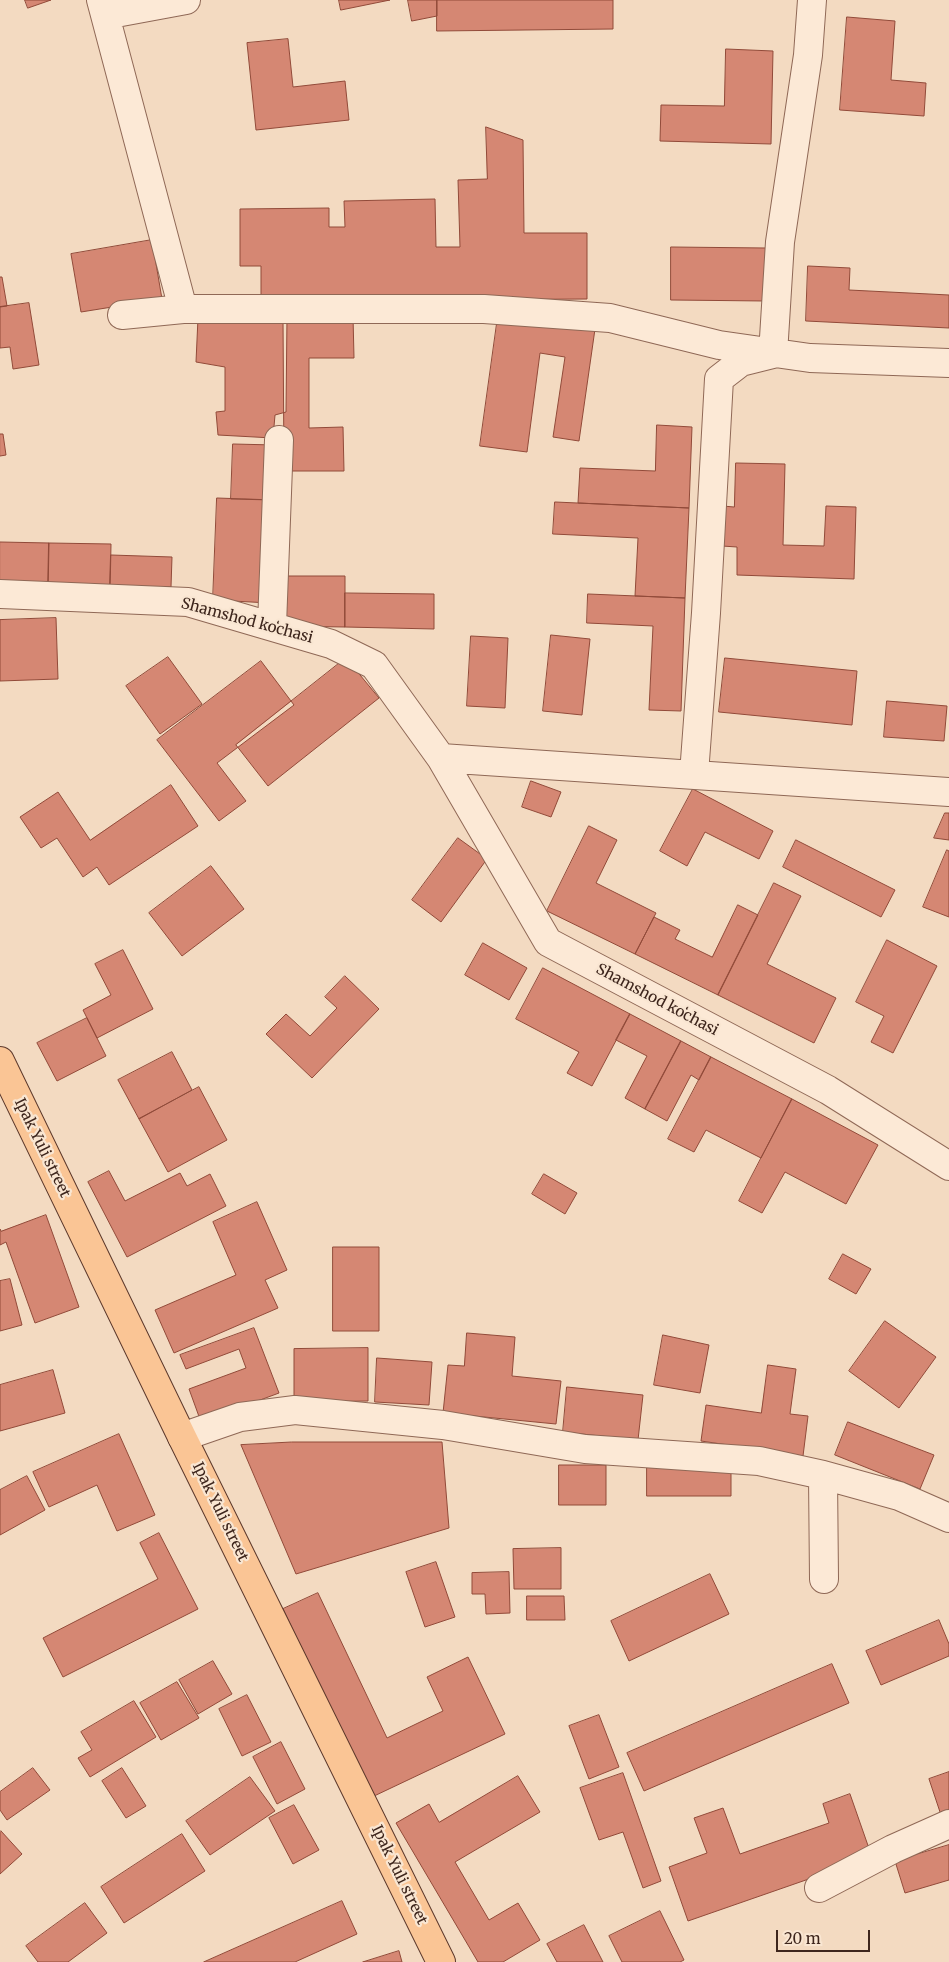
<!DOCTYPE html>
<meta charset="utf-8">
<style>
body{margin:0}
#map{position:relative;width:949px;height:1962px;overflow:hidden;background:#f3dac1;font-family:Merriweather,serif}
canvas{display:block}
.scale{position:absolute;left:776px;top:1930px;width:94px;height:22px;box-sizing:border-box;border:2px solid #3d251c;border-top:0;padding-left:6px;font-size:15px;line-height:18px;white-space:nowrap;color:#3d251c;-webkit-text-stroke:4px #f9e6d2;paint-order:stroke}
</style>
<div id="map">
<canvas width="949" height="1962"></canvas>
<div class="scale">20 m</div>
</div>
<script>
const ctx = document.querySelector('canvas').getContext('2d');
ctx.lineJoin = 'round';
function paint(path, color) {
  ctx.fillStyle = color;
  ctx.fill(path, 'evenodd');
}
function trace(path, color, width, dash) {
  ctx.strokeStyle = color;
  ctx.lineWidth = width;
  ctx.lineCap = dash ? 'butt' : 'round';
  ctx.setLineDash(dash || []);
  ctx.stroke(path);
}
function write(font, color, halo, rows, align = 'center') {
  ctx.font = font + ' Merriweather,serif';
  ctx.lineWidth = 4.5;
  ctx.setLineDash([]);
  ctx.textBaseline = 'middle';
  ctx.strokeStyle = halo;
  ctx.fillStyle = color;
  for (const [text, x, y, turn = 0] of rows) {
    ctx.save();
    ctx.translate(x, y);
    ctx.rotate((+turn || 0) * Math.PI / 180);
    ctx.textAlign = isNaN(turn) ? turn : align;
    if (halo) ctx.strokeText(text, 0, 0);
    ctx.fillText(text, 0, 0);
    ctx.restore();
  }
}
const building = new Path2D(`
 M 25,0 L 51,0 L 28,8 Z
 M 339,0 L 390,0 L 341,10 Z
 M 408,0 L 437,0 L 437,16 L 412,21 Z
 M 437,0 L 613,0 L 613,29 L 437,31 Z
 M 847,17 L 895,21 L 891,80 L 926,83 L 924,116 L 840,110 Z
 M 288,39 L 293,87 L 345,81 L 349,120 L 256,130 L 247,43 Z
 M 726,49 L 773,51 L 771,144 L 660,141 L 661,105 L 724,106 Z
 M 486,127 L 523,140 L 524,233 L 587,233 L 587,299 L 261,301 L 261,266 L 240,266 L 240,209 L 329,208 L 329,227 L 345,227 L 344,201 L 435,199 L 436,247 L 460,247 L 458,180 L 487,179 Z
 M 152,240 L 162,299 L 81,312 L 71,254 Z
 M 671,247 L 766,248 L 765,301 L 671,300 Z
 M 808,266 L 850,268 L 849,290 L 949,295 L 949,328 L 806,321 Z
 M 0,277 L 2,277 L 7,306 L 0,307 Z
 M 29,303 L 39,365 L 13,369 L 10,347 L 0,348 L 0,307 Z
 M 287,316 L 286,412 L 275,415 L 273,438 L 218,435 L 216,412 L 225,411 L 225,367 L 196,362 L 198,318 Z
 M 353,316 L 354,358 L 309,358 L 309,428 L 343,427 L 344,471 L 284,471 L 283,317 Z
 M 498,316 L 595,329 L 579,441 L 553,437 L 565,357 L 540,353 L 527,452 L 480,446 Z
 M 657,425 L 692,427 L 689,508 L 578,503 L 580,468 L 655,471 Z
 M 0,434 L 3,434 L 6,455 L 0,456 Z
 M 233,444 L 275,445 L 274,500 L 231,499 Z
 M 736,463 L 785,464 L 783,545 L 824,546 L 826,506 L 856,507 L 854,579 L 737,575 L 737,547 L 722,546 L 723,506 L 734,507 Z
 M 217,498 L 274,500 L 270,603 L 213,600 Z
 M 555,502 L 689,508 L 685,598 L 635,596 L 638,538 L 553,534 Z
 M 0,542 L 49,543 L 48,593 L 0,592 Z
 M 49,543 L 111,544 L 110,594 L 48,593 Z
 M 111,555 L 172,557 L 171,587 L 110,586 Z
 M 283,576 L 345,576 L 345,627 L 283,626 Z
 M 345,593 L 434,594 L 434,629 L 345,627 Z
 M 588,594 L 685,598 L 681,711 L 649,710 L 653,626 L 587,623 Z
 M 56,618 L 58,679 L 0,681 L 0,620 Z
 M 551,635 L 590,639 L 582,715 L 543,711 Z
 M 471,636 L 508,638 L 505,708 L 467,706 Z
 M 168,657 L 202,704 L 160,734 L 126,686 Z
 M 346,658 L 379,698 L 268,786 L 236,745 Z
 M 725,658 L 857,671 L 852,725 L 719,712 Z
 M 261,661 L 294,705 L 217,763 L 246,801 L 219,821 L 157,740 Z
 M 887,701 L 947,706 L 944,741 L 884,737 Z
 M 531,781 L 561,792 L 551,817 L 522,807 Z
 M 171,785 L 198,826 L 109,885 L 97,867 L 83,877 L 57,838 L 41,848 L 20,817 L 58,792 L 90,840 Z
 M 693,789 L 773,831 L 759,859 L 705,832 L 687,866 L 660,851 Z
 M 945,813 L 949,813 L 949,840 L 934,838 Z
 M 589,826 L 617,840 L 596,883 L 656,913 L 635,954 L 547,911 Z
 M 458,838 L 487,859 L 441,922 L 412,900 Z
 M 796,840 L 895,890 L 881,917 L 783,867 Z
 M 947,850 L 949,851 L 949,917 L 923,907 Z
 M 211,866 L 244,909 L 182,956 L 149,913 Z
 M 774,883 L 801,896 L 767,964 L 836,998 L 814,1043 L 718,995 Z
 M 738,905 L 758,915 L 718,995 L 635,954 L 654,917 L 680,930 L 675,939 L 712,957 Z
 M 887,940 L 937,966 L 893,1053 L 871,1042 L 884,1016 L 856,1002 Z
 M 483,943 L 527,968 L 509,1000 L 465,975 Z
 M 123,950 L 153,1009 L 97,1038 L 83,1010 L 111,995 L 95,964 Z
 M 543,968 L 630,1014 L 592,1086 L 567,1073 L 579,1052 L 516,1019 Z
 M 345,976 L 379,1009 L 312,1078 L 266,1034 L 286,1014 L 310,1036 L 337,1008 L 325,997 Z
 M 630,1014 L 681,1041 L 645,1109 L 625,1098 L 647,1056 L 616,1040 Z
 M 87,1018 L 106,1056 L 57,1081 L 37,1043 Z
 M 681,1041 L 711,1057 L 699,1080 L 691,1075 L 667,1121 L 645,1109 Z
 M 172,1052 L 192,1090 L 139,1119 L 118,1080 Z
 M 711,1057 L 792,1099 L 761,1158 L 706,1130 L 694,1152 L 668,1139 Z
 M 199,1087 L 227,1140 L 168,1172 L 139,1119 Z
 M 792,1099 L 878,1145 L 846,1204 L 785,1172 L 762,1213 L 739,1201 Z
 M 109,1171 L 125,1201 L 180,1173 L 187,1186 L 210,1174 L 226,1206 L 127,1257 L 88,1182 Z
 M 544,1174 L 577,1193 L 565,1214 L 532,1194 Z
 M 257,1202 L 287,1270 L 265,1280 L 278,1308 L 174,1353 L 155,1310 L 236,1275 L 213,1222 Z
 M 46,1215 L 79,1307 L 35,1323 L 6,1242 L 0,1245 L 0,1229 L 1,1231 Z
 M 333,1247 L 379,1247 L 379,1331 L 333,1331 Z
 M 843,1254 L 871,1269 L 856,1294 L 829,1279 Z
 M 10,1279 L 22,1325 L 0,1331 L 0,1281 Z
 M 885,1321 L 936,1357 L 899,1408 L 849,1371 Z
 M 254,1328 L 279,1393 L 201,1422 L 189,1389 L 246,1368 L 239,1349 L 186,1369 L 180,1355 Z
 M 467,1333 L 515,1337 L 512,1376 L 561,1381 L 556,1424 L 443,1413 L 448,1365 L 464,1366 Z
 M 663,1335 L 709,1345 L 700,1393 L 654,1385 Z
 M 368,1348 L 368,1401 L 294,1402 L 294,1349 Z
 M 377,1358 L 432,1362 L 429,1405 L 375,1402 Z
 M 768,1365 L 796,1369 L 790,1414 L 808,1416 L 803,1456 L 701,1441 L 706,1405 L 761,1413 Z
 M 53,1370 L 65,1413 L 0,1431 L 0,1385 Z
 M 567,1387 L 643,1395 L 638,1440 L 563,1432 Z
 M 848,1422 L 934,1455 L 920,1489 L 835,1455 Z
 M 119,1434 L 155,1515 L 117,1531 L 97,1485 L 49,1507 L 33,1472 Z
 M 292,1442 L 442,1442 L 449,1528 L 296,1574 L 241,1445 Z
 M 559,1465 L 606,1465 L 606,1505 L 559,1505 Z
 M 647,1465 L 731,1466 L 731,1496 L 647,1496 Z
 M 27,1476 L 45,1510 L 0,1535 L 0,1490 Z
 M 159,1533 L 198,1609 L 63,1677 L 43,1638 L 158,1579 L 140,1543 Z
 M 561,1548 L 561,1589 L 514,1589 L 513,1549 Z
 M 436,1562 L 455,1617 L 425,1627 L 406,1572 Z
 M 509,1572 L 510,1613 L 486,1614 L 485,1594 L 472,1594 L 472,1573 Z
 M 710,1574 L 729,1614 L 629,1661 L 611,1621 Z
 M 318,1593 L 387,1738 L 443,1711 L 427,1677 L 468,1657 L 505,1734 L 372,1797 L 283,1609 Z
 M 527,1596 L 564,1596 L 565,1620 L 527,1620 Z
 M 939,1620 L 949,1644 L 949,1656 L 881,1685 L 866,1651 Z
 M 213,1661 L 232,1694 L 198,1714 L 179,1680 Z
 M 832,1664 L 849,1703 L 644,1791 L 627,1753 Z
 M 177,1682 L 199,1718 L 161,1740 L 140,1703 Z
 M 247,1695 L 271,1742 L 242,1756 L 219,1709 Z
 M 134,1701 L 156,1737 L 90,1777 L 78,1758 L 92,1750 L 81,1732 Z
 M 599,1715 L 619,1767 L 589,1779 L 569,1726 Z
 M 281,1742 L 305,1789 L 277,1804 L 253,1757 Z
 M 33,1768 L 50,1790 L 7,1820 L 0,1810 L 0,1792 Z
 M 122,1768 L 146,1806 L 126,1818 L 102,1781 Z
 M 949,1772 L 949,1815 L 942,1818 L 929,1779 Z
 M 623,1773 L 661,1881 L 643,1888 L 623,1832 L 599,1840 L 580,1788 Z
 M 518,1776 L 540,1812 L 455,1862 L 489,1920 L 518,1903 L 540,1940 L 503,1962 L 478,1962 L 396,1823 L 429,1804 L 439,1822 Z
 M 250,1777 L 275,1811 L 210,1855 L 186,1821 Z
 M 850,1794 L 872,1857 L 688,1921 L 669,1867 L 707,1853 L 694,1818 L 723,1808 L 740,1854 L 829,1823 L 823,1804 Z
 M 294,1805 L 319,1850 L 293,1864 L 269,1818 Z
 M 1,1831 L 22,1854 L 0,1874 L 0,1832 Z
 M 182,1834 L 205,1871 L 124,1923 L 101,1887 Z
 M 949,1845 L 949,1880 L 905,1893 L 895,1861 Z
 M 342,1901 L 357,1934 L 295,1962 L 204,1962 Z
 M 85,1903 L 107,1933 L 68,1962 L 38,1962 L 26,1946 Z
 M 660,1911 L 684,1960 L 680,1962 L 622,1962 L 609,1936 Z
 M 584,1925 L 603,1962 L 557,1962 L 547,1944 Z
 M 399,1951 L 402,1962 L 363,1962 Z`);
paint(building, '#d58773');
trace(building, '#914a39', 1);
const minor = new Path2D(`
 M 101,0 L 105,15 L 186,0
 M 105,15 L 183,309
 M 122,315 L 183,309 L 484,309 L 610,318 L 719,345 L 810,358 L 949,363
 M 0,594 L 188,602 L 331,644 L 374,665 L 441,758 L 949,792
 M 272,625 L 279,440
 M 441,758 L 548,942 L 828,1090 L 949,1166
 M 694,774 L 706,613 L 719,379 L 741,362 L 773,354 L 780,242 L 808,55 L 812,0
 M 182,1437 L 240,1417 L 295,1410 L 443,1425 L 585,1449 L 759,1461 L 823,1475 L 899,1496 L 949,1518
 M 823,1475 L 824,1579
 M 819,1888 L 893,1849 L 949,1824`);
const major = new Path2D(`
 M 0,1061 L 182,1437 L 441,1962`);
trace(minor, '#8f6856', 30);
trace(major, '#5c382b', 30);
trace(minor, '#fce9d6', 28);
trace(major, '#fac595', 28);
write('15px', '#3d251c', '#f9e6d2', [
 ["Shamshod koʻchasi",247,621,15],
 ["Shamshod koʻchasi",657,1000,28],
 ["Ipak Yuli street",42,1148,64],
 ["Ipak Yuli street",220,1512,64],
 ["Ipak Yuli street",399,1875,64]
]);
</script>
